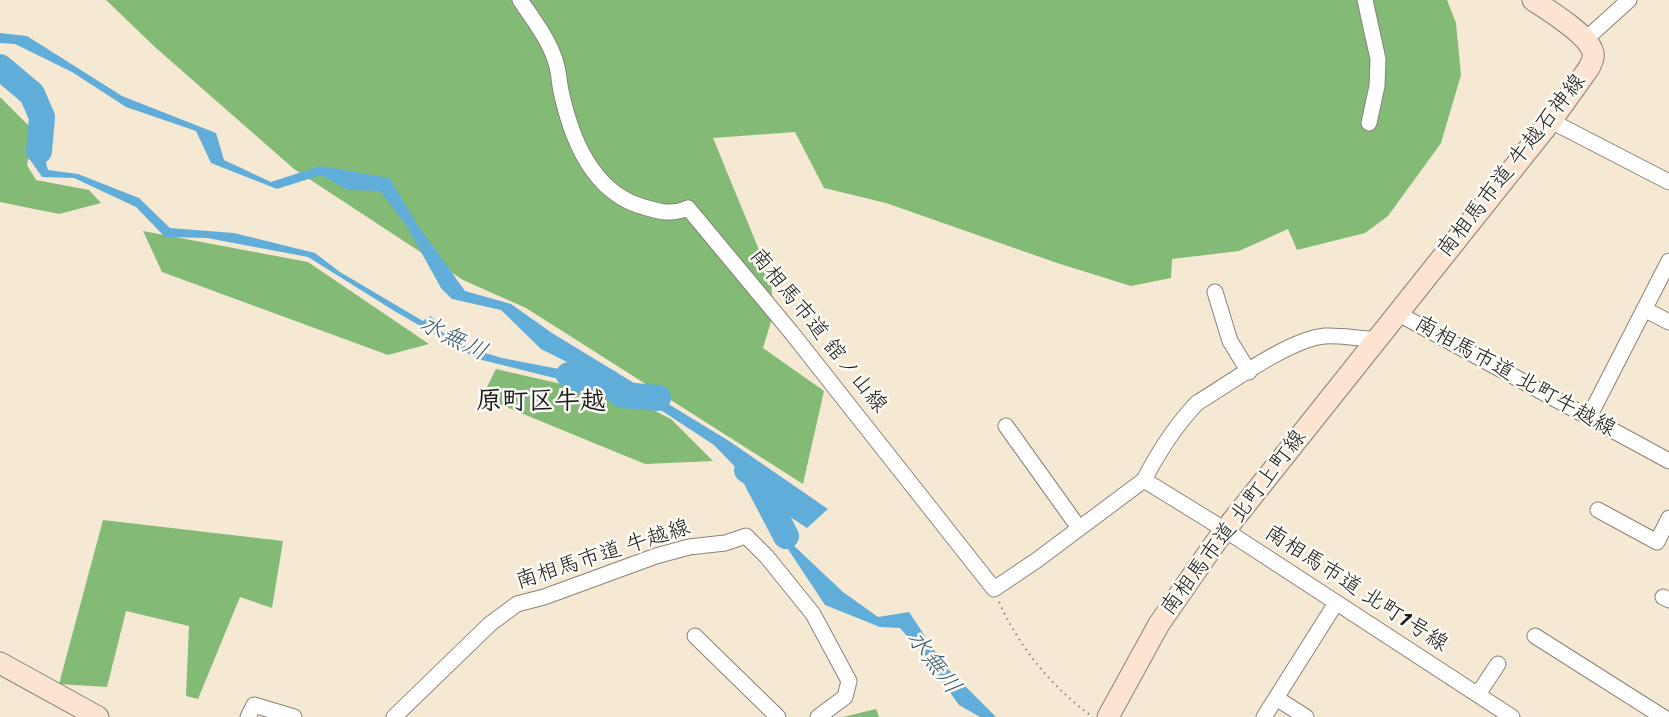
<!DOCTYPE html>
<meta charset="utf-8">
<style>
body{margin:0}
canvas{display:block;background:#f6e9d4}
</style>
<canvas width="1669" height="717"></canvas>
<script>
const ctx = document.querySelector('canvas').getContext('2d');
ctx.lineJoin = 'round';
function paint(path, color) {
  ctx.fillStyle = color;
  ctx.fill(path, 'evenodd');
}
function trace(path, color, width, dash) {
  ctx.strokeStyle = color;
  ctx.lineWidth = width;
  ctx.lineCap = dash ? 'butt' : 'round';
  ctx.setLineDash(dash || []);
  ctx.stroke(path);
}
function write(font, color, halo, rows, align = 'center') {
  ctx.font = font + ' Sriracha,"Klee One",sans-serif';
  ctx.lineWidth = 5;
  ctx.setLineDash([]);
  ctx.textBaseline = 'middle';
  ctx.strokeStyle = halo;
  ctx.fillStyle = color;
  for (const [text, x, y, turn = 0] of rows) {
    ctx.save();
    ctx.translate(x, y);
    ctx.rotate((+turn || 0) * Math.PI / 180);
    ctx.textAlign = isNaN(turn) ? turn : align;
    if (halo) ctx.strokeText(text, 0, 0);
    ctx.fillText(text, 0, 0);
    ctx.restore();
  }
}
paint(new Path2D(`
 M 106,0 L 1447,0 L 1456,23 L 1461,75 L 1441,143 L 1388,216 L 1365,233 L 1297,250 L 1288,229 L 1239,251 L 1172,259 L 1171,278 L 1131,286 L 1057,263 L 886,203 L 824,188 L 795,132 L 713,138 L 771,279 L 773,315 L 763,348 L 824,391 L 803,484 L 526,308 L 463,280 L 294,169 L 156,48 Z
 M 0,97 L 33,130 L 27,165 L 36,180 L 89,190 L 101,203 L 59,214 L 0,202 Z
 M 143,231 L 308,262 L 429,344 L 388,355 L 162,272 Z
 M 496,369 L 635,401 L 671,419 L 713,461 L 645,464 L 482,397 Z
 M 103,520 L 283,541 L 272,608 L 240,597 L 198,699 L 186,696 L 189,626 L 126,611 L 107,687 L 59,684 Z
 M 876,709 L 879,717 L 843,717 Z`), '#83ba76');
paint(new Path2D(`
 M 0,33 L 27,36 L 122,96 L 216,133 L 224,160 L 271,182 L 320,166 L 389,178 L 419,227 L 465,291 L 511,304 L 552,333 L 729,441 L 828,509 L 807,528 L 775,507 L 790,542 L 843,592 L 878,617 L 909,612 L 944,665 L 996,717 L 980,717 L 959,705 L 920,651 L 900,628 L 880,627 L 825,605 L 772,525 L 769,502 L 714,445 L 653,405 L 643,400 L 478,359 L 396,312 L 308,257 L 207,238 L 165,237 L 136,207 L 74,178 L 42,177 L 31,161 L 39,120 L 30,107 L 16,80 L 0,68 L 0,60 C 19,74 37,93 42,117 C 46,135 42,152 48,170 L 78,174 L 139,198 L 170,228 L 234,233 L 315,253 L 340,272 L 423,321 L 430,316 L 440,323 L 439,330 L 468,348 L 502,358 L 585,374 L 601,382 L 604,386 L 629,393 L 541,349 L 501,310 L 452,299 L 441,288 L 406,225 L 380,191 L 348,190 L 321,175 L 277,189 L 211,163 L 196,131 L 126,107 L 72,72 L 15,44 L 0,43 Z`), '#61adda');
trace(new Path2D(`
 M 0,67 L 32,94 L 42,117 L 39,151
 M 569,375 L 584,381 L 608,382 L 622,395 L 658,398
 M 747,470 L 754,475 L 786,536`), '#61adda', 26);
const street = new Path2D(`
 M 520,0 C 533,19 550,41 556,63 C 559,72 559,82 561,91 C 571,138 592,193 644,207 C 660,212 672,215 688,208 L 791,332 L 994,589 L 1037,560 L 1144,480 C 1158,453 1176,425 1197,403 C 1229,384 1289,339 1325,336 C 1341,335 1359,339 1376,339
 M 1365,0 L 1378,59 L 1377,86 L 1369,123
 M 1586,39 L 1629,0
 M 1551,121 L 1669,182
 M 1215,292 L 1230,341 L 1249,372
 M 1644,309 L 1669,322
 M 1397,313 L 1669,461
 M 1589,417 L 1669,261
 M 1006,426 L 1079,528
 M 1144,480 L 1225,530 L 1512,717
 M 1598,510 L 1657,542 L 1669,518
 M 1663,597 L 1669,600
 M 695,636 L 778,717
 M 1535,636 L 1663,717
 M 1478,694 L 1498,664
 M 1276,698 L 1306,717
 M 248,717 L 254,705 L 294,717
 M 394,717 L 490,624 L 517,604 L 544,597 L 656,556 L 689,547 L 725,543 L 746,536 L 767,557 L 813,614 L 849,681 L 845,697 L 818,717
 M 1264,717 L 1336,603`);
const secondary = new Path2D(`
 M 0,663 L 98,717
 M 1108,717 L 1159,624 L 1218,539 L 1551,121 L 1589,68 C 1592,61 1595,57 1592,50 C 1586,33 1548,10 1533,0`);
trace(street, '#898278', 17);
trace(secondary, '#898278', 23);
trace(new Path2D(`
 M 999,602 C 1020,648 1050,685 1090,715`), '#898278', 2, [1.5, 4.5]);
trace(street, '#fff', 15);
trace(secondary, '#fde4d1', 21);
write('22px', '#1c1c1c', '#fdfcf7', [
 ["南相馬市道 牛越石神線",1512,166,-52],
 ["南相馬市道 舘ノ山線",818,331,51],
 ["南相馬市道 北町牛越線",1515,377,29],
 ["南相馬市道 北町上町線",1234,523,-53],
 ["南相馬市道 牛越線",603,555,-18],
 ["南相馬市道 北町1号線",1356,589,33]
]);
write('italic 24px', '#3b5d71', '#fdfcf7', [
 ["水無川",453,339,26],
 ["水無川",933,663,53]
]);
write('bold 26px', '#1c1c1c', '#fdfcf7', [
 ["原町区牛越",541,402]
]);
</script>
